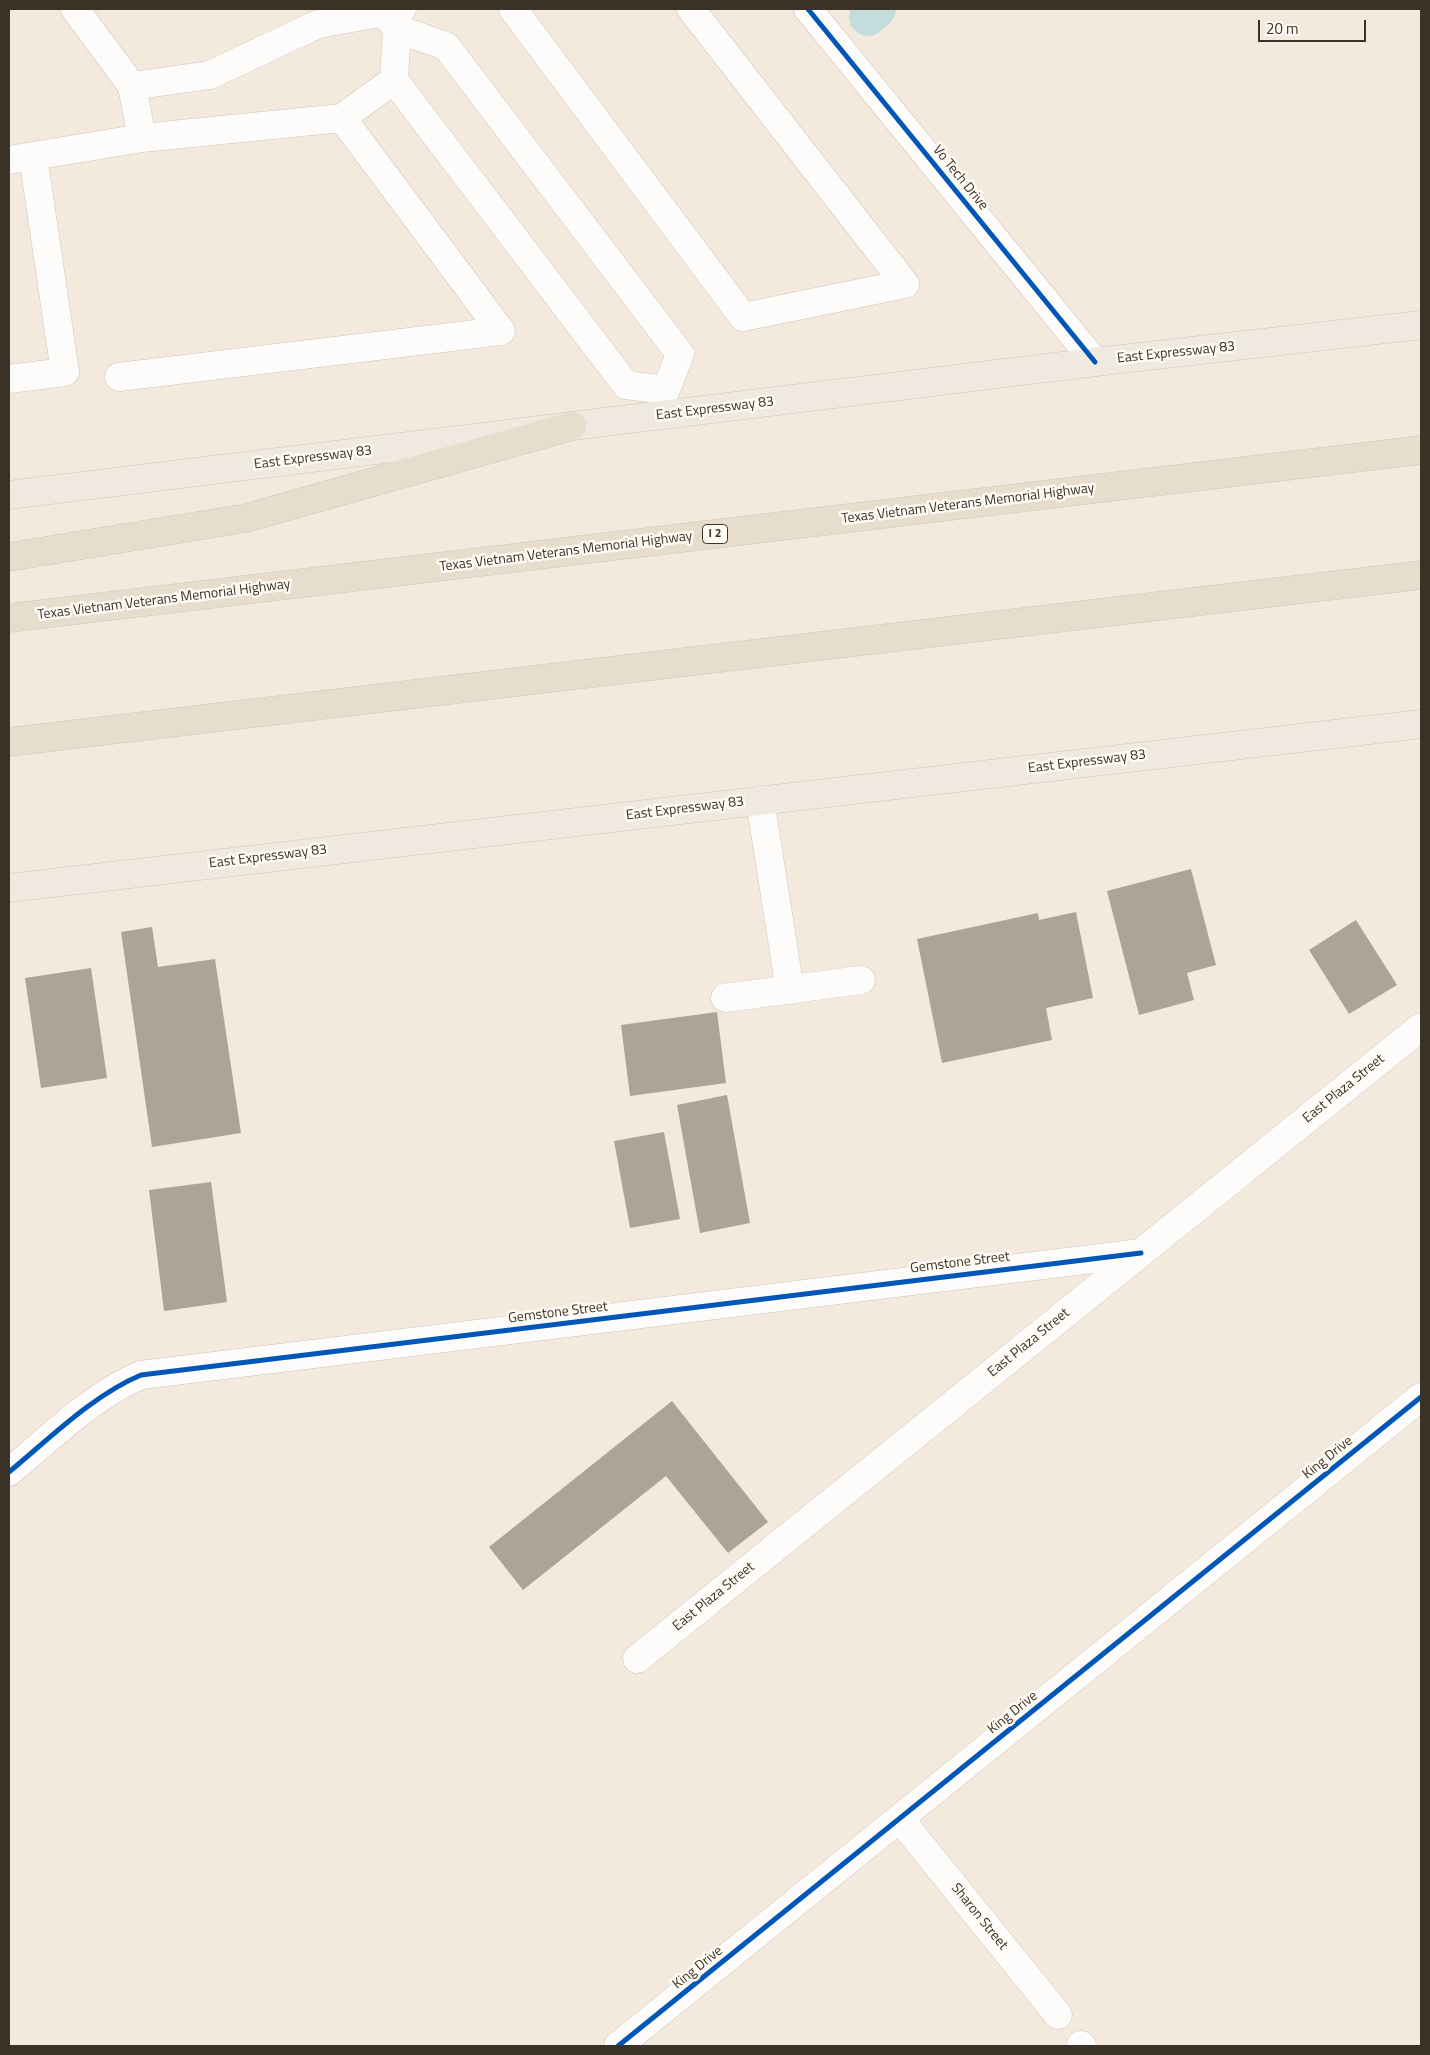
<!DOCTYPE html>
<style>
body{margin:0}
#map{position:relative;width:1430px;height:2055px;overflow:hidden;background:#f3e9dc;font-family:"Titillium Web",sans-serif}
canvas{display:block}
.frame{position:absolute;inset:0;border:10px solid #3b3227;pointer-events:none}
.scale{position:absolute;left:1258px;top:20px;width:108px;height:22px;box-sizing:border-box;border:2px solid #3b3227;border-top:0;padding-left:6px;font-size:15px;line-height:18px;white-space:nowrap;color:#3b3227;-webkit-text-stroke:4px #fefaf4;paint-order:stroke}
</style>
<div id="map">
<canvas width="1430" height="2055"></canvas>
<div class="frame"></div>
<div class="scale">20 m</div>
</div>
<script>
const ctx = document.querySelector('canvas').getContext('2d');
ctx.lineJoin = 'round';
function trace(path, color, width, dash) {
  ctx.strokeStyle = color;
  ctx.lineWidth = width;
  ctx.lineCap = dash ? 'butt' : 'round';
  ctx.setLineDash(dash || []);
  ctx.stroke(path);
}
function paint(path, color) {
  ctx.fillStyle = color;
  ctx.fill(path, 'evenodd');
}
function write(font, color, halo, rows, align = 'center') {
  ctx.font = font + ' "Titillium Web",sans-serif';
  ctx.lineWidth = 5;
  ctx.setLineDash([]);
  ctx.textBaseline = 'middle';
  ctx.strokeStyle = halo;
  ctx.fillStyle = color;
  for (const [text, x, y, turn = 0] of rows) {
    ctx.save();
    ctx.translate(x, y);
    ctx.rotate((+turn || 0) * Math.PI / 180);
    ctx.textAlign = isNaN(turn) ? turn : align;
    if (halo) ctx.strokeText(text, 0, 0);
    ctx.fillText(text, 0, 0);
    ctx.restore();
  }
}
trace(new Path2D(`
 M 868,17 L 877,9`), '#c4dddc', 38);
paint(new Path2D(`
 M 1191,869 L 1216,965 L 1187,973 L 1194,1000 L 1139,1015 L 1107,891 Z
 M 1076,912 L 1093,998 L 1046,1008 L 1052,1040 L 942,1063 L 917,939 L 1038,913 L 1039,920 Z
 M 1356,920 L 1397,985 L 1349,1014 L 1309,950 Z
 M 152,927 L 158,967 L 215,959 L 241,1133 L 152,1147 L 121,932 Z
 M 91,968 L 107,1078 L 41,1088 L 25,978 Z
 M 717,1012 L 726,1083 L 630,1096 L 621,1025 Z
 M 727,1095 L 750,1223 L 700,1233 L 677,1105 Z
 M 664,1132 L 680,1219 L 630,1228 L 614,1141 Z
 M 211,1182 L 227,1302 L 164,1311 L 149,1190 Z
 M 672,1401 L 768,1522 L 728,1553 L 666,1476 L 523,1590 L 489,1547 Z`), '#aca499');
const minor = new Path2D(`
 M 513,9 L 743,317 L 905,284 L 691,9
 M 808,9 L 1095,362
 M 384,12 L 397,29 L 446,46 L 680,354 L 666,390
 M 397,29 L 394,80 L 626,385 L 666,390
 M 132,86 L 210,75 L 318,24 L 402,9
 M 142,138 L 342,118 L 394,80
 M 9,160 L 142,138 L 132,86 L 75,9
 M 119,377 L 501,331 L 342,118
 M 9,379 L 65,372 L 33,156
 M 760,800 L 790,990
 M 725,998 L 861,980
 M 9,1472 C 49,1439 93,1395 141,1375 L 1141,1253
 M 637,1659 L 1421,1027
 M 900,1819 L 1058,2015
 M 1081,2045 L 1082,2046
 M 618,2046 L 1421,1397`);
const major = new Path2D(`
 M 9,495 L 1095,362 L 1421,325
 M 9,888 L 1421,724`);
const highway = new Path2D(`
 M 9,557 L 246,518 L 572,426
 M 9,618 L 1421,450
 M 9,742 L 1421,575`);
trace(minor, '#cec5ba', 29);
trace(major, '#ccc6bf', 29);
trace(highway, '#ccc6bf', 29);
trace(minor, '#fdfcfa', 28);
trace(major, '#f0e9df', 28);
trace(highway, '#e7ddcd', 28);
trace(new Path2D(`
 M 808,9 L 1095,362
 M 9,1472 C 49,1439 93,1395 141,1375 L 1141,1253
 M 618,2046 L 1421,1397`), '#0057b8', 5);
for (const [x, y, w] of [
 [715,534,25]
]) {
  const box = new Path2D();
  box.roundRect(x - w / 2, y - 9.5, w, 19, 4);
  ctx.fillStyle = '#fefaf4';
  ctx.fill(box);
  trace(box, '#3b3227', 1);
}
write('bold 12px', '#3b3227', null, [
 ["I 2",715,534]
]);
write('14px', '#3b3227', '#fefaf4', [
 ["Vo Tech Drive",960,178,51],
 ["East Expressway 83",1176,353,-6],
 ["East Expressway 83",715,409,-7],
 ["East Expressway 83",313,458,-7],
 ["Texas Vietnam Veterans Memorial Highway",968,504,-7],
 ["Texas Vietnam Veterans Memorial Highway",566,552,-7],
 ["Texas Vietnam Veterans Memorial Highway",164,600,-7],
 ["East Expressway 83",1087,762,-7],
 ["East Expressway 83",685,809,-7],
 ["East Expressway 83",268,857,-7],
 ["East Plaza Street",1344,1089,-39],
 ["Gemstone Street",960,1263,-7],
 ["Gemstone Street",558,1313,-7],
 ["East Plaza Street",1029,1343,-39],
 ["King Drive",1328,1458,-39],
 ["East Plaza Street",714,1597,-39],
 ["King Drive",1013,1713,-39],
 ["Sharon Street",979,1917,51],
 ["King Drive",698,1968,-39]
]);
</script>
